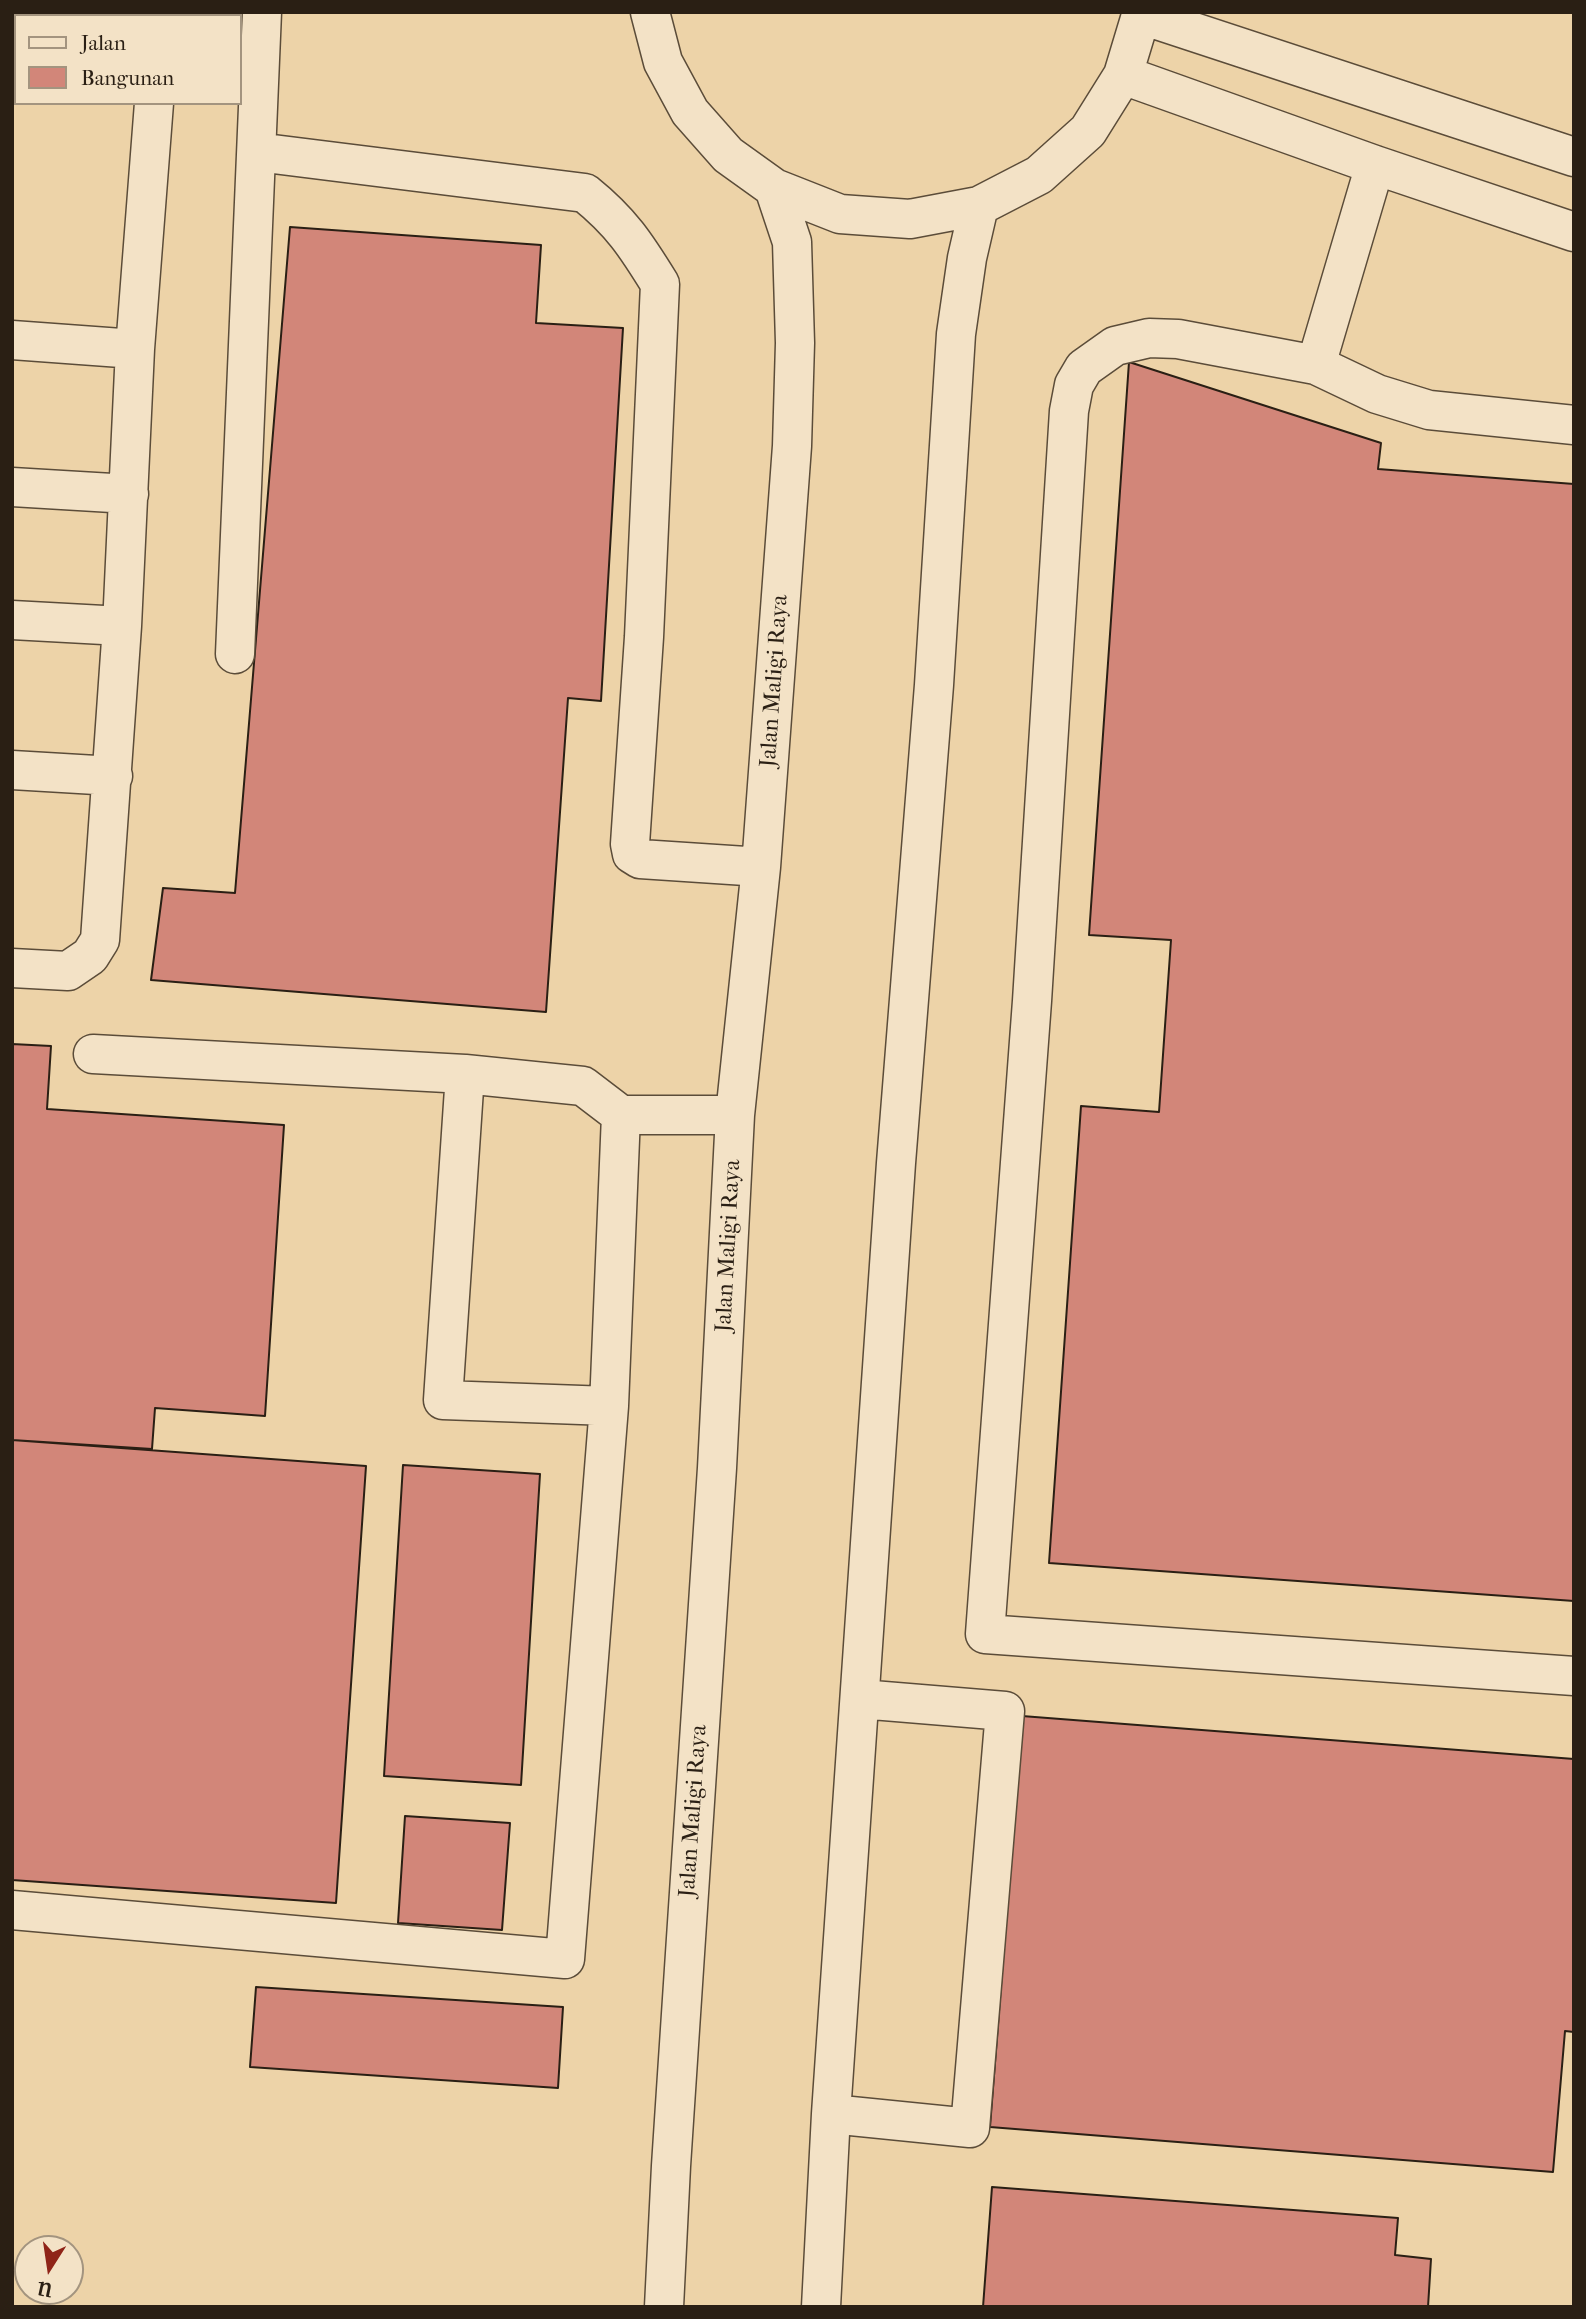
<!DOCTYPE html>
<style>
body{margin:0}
#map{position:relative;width:1586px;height:2319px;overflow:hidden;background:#edd3a8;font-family:"IM FELL French Canon",serif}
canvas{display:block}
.frame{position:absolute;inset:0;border:14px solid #2a1f14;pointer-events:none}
.legend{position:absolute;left:14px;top:14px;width:228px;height:91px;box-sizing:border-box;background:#f3e2c6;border:2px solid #a3947f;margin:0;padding:9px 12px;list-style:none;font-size:21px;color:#2a1f14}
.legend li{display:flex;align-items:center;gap:14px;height:35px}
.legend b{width:35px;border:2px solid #a3947f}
.north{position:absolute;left:14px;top:2235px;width:70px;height:70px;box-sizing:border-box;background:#f3e2c6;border:2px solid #a3947f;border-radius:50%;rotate:192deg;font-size:19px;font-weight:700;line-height:28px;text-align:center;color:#2a1f14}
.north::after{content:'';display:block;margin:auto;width:24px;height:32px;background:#8f2418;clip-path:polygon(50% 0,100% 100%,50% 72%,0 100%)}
</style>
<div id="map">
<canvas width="1586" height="2319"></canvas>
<div class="frame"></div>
<ul class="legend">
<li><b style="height:9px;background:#f3e2c6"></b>Jalan</li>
<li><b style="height:19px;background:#d28679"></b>Bangunan</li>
</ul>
<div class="north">U</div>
</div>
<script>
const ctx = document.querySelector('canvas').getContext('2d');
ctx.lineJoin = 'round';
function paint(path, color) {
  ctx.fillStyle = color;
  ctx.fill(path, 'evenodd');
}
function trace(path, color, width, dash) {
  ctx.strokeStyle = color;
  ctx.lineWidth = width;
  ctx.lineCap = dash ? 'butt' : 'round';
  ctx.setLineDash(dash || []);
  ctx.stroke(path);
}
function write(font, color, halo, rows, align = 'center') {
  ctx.font = font + ' "IM FELL French Canon",serif';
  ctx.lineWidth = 5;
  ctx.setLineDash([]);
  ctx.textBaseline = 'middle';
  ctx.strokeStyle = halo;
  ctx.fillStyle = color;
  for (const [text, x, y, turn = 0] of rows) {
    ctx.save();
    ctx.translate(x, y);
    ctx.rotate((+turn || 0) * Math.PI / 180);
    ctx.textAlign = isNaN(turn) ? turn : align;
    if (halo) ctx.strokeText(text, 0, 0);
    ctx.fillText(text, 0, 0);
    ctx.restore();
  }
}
const building = new Path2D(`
 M 290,227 L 541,245 L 536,323 L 623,328 L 601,701 L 568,698 L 546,1012 L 151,980 L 163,888 L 235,893 Z
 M 1129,362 L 1381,443 L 1378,469 L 1574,484 L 1574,1601 L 1049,1563 L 1081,1106 L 1159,1112 L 1171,940 L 1089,935 Z
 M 12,1044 L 51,1046 L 47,1109 L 284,1125 L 265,1416 L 155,1408 L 152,1449 L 12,1440 Z
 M 12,1440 L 366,1466 L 336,1903 L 12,1880 Z
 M 403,1465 L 540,1474 L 521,1785 L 384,1776 Z
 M 1022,1716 L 1574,1759 L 1574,2032 L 1565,2031 L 1553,2172 L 990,2127 Z
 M 405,1816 L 510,1823 L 502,1930 L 398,1923 Z
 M 256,1987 L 563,2007 L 558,2088 L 250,2067 Z
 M 992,2187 L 1398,2218 L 1395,2255 L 1431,2259 L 1428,2307 L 983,2307 Z`);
paint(building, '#d28679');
trace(building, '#2a1f14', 2);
const minor = new Path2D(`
 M 650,12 L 663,62 L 690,112 L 728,155 L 774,188 L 840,214 L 910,219 L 979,206 L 1039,175 L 1088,131 L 1123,75 L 1142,12
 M 1142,15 L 1574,157
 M 12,65 L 16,65
 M 1123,75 L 1375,165 L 1574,232
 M 257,152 L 585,193 C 621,222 636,245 660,284 L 644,637 L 630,844 L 632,854 L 640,859 L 761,867
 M 12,340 L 135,349
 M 1316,365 L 1375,165
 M 1574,425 L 1429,410 L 1377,394 L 1316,365 L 1178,339 L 1149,338 L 1115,346 L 1084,368 L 1074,385 L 1069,411 L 1032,1001 L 985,1634 L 1574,1676
 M 12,487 L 129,494
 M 12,620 L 122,626
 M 235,654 L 262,12
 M 12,770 L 113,776
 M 12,968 L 68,971 L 90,956 L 100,940 L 122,626 L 135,349 L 154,103
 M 93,1054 L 465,1074 L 583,1086 L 621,1115 L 735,1115
 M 609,1406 L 621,1115
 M 12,1910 L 565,1959 L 609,1406 L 443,1400 L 465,1074
 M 831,2114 L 970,2128 L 1005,1711 L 860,1699
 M 664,2307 L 671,2166 L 717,1468 L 735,1115 L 761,867 L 792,446 L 795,343 L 792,242 L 774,188
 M 821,2307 L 831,2114 L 896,1163 L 934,685 L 956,334 L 967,258 L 979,206`);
trace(minor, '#5b4c39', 41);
trace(minor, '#f3e2c6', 38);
write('23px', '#2a1f14', '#f3e2c6', [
 ["Jalan Maligi Raya",775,681,-86],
 ["Jalan Maligi Raya",729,1246,-87],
 ["Jalan Maligi Raya",694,1811,-86]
]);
</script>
